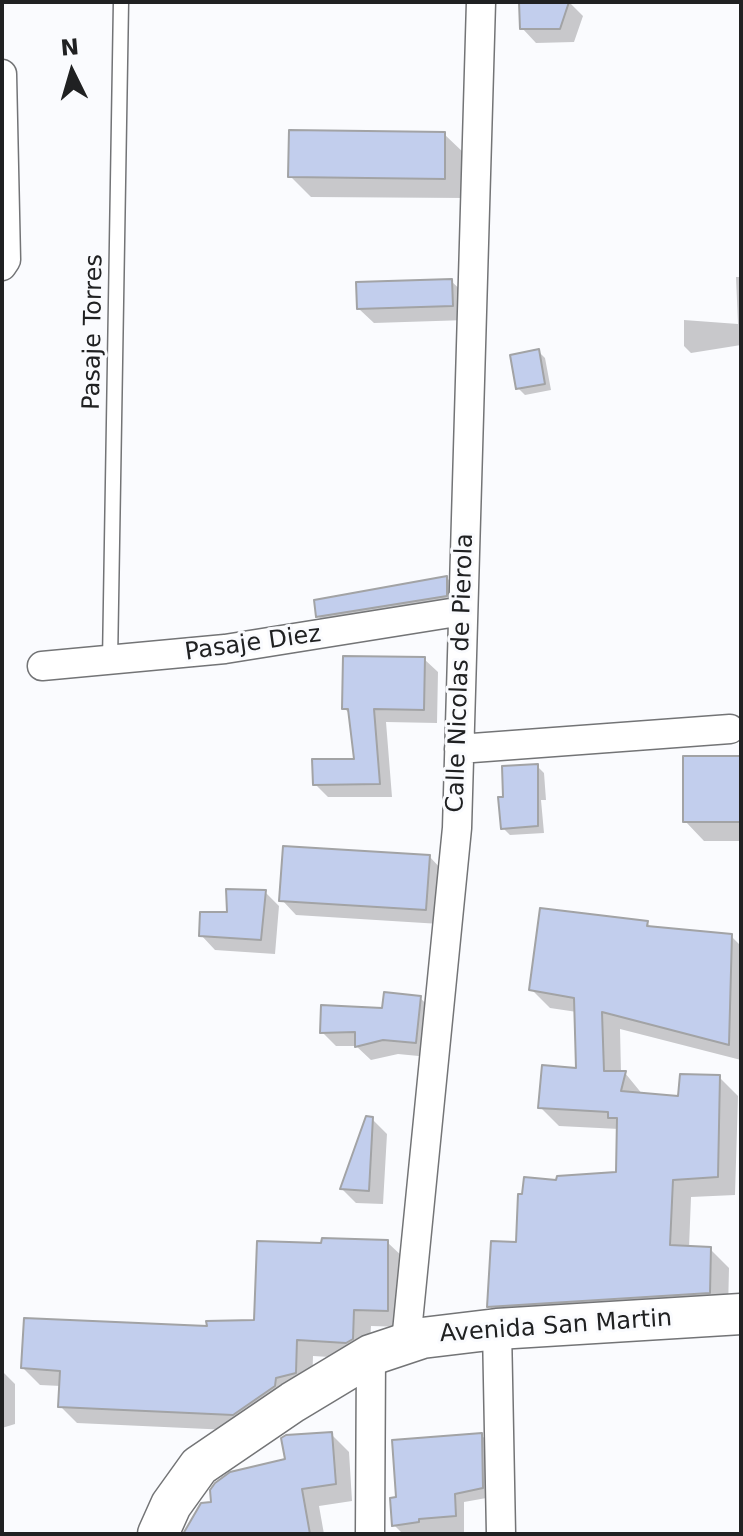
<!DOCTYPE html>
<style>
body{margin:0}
#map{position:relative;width:743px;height:1536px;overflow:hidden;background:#fafbfe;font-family:"DejaVu Sans",sans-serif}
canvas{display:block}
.frame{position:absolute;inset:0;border:4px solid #202122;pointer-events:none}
.north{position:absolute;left:32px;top:32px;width:80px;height:80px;-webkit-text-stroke:6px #fafbfe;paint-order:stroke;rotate:355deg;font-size:22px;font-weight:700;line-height:32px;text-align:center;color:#202122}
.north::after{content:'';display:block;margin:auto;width:28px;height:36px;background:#202122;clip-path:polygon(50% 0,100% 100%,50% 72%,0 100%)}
</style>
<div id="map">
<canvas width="743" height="1536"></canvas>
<div class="frame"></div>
<div class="north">N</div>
</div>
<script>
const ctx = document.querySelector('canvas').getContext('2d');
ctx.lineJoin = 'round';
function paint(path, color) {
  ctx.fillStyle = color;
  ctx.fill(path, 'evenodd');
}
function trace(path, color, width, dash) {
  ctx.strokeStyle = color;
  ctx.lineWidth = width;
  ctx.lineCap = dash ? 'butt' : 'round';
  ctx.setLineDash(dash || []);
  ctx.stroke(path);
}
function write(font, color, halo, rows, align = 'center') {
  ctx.font = font + ' "DejaVu Sans",sans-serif';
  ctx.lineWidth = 6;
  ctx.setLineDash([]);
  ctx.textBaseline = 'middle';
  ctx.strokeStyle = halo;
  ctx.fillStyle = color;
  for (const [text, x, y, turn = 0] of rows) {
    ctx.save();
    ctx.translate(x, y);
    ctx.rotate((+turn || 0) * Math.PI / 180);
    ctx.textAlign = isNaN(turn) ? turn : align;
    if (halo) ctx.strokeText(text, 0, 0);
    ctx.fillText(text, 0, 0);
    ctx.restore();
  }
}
paint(new Path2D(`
 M 569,2 L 583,16 L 574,42 L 536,43 L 522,28 L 521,3 Z
 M 444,134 L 465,154 L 465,198 L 311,197 L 290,176 Z
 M 736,277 L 741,277 L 741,345 L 691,353 L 684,346 L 684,320 L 738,324 Z
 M 451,281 L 466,295 L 467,320 L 374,323 L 359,309 Z
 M 538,351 L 545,358 L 551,390 L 525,395 L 518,388 Z
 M 447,578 L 461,592 L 460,610 L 332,631 L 318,616 Z
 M 424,659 L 438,672 L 437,723 L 386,722 L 392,797 L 328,797 L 315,784 L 357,761 L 351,715 L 344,708 Z
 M 741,758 L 741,841 L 704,841 L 685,821 Z
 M 537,766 L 544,773 L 546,800 L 541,800 L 544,833 L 510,835 L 503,828 Z
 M 429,856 L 443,871 L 440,924 L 296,915 L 282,900 Z
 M 265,892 L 279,906 L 275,954 L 215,950 L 201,935 Z
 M 647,923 L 653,929 L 731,936 L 741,946 L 741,1060 L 620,1029 L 621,1073 L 625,1073 L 643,1095 L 680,1098 L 719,1077 L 738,1096 L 735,1195 L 691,1197 L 689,1248 L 710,1249 L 729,1268 L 728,1311 L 507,1325 L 489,1306 L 518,1244 L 558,1182 L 618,1174 L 619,1129 L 559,1126 L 540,1107 L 578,1070 L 577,1012 L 550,1008 L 531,989 Z
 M 420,998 L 435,1012 L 429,1057 L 398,1054 L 371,1060 L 356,1046 L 336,1046 L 322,1032 Z
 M 372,1119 L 387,1134 L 383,1204 L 356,1203 L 342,1189 Z
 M 387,1242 L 404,1258 L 404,1327 L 371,1326 L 369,1356 L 363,1359 L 313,1356 L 312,1390 L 251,1431 L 77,1423 L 60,1406 L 61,1386 L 40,1385 L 23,1368 L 256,1322 L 322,1246 Z
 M 2,1371 L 15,1384 L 15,1424 L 2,1428 Z
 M 331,1434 L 349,1452 L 352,1501 L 319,1506 L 324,1534 L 185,1534 L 213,1504 Z
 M 481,1435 L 491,1444 L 492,1497 L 464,1502 L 464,1534 L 403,1534 L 394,1525 Z`), '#0003');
const building = new Path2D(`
 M 519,2 L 569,2 L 560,29 L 520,29 Z
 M 289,130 L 445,132 L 445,179 L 288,177 Z
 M 452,279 L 453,306 L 357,309 L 356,282 Z
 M 539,349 L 545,384 L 516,389 L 510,355 Z
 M 447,576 L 447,596 L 316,617 L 314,600 Z
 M 343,656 L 425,657 L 424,710 L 374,709 L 380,784 L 313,785 L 312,759 L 354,759 L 348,709 L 342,709 Z
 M 683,756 L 741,756 L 741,822 L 683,822 Z
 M 538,764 L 538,826 L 501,829 L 498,797 L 503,797 L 502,766 Z
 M 283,846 L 430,855 L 426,910 L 279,901 Z
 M 226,889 L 266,890 L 261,940 L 199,936 L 200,912 L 227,912 Z
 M 540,908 L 648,921 L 647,926 L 732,934 L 729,1045 L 602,1012 L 604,1071 L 626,1071 L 621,1091 L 678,1096 L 680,1074 L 720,1075 L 718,1177 L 673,1180 L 670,1245 L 711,1247 L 710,1293 L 487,1307 L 491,1241 L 516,1242 L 518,1194 L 522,1194 L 524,1177 L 556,1180 L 557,1176 L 616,1172 L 617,1118 L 608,1118 L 608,1112 L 538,1108 L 542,1065 L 576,1068 L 574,998 L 529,990 Z
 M 384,992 L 421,996 L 416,1043 L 383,1040 L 355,1047 L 355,1032 L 320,1033 L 321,1005 L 382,1008 Z
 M 366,1116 L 373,1117 L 369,1191 L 340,1189 Z
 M 322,1238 L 388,1240 L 388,1311 L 354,1310 L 353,1339 L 346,1343 L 297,1340 L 296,1373 L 276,1378 L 275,1386 L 233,1415 L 58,1407 L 60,1371 L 21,1368 L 24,1318 L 207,1326 L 206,1321 L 254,1320 L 257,1241 L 321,1243 Z
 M 332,1432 L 336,1484 L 302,1489 L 310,1534 L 183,1534 L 201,1503 L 211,1502 L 210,1490 L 215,1483 L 230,1472 L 285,1459 L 281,1438 L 286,1435 Z
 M 482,1433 L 483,1488 L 455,1494 L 456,1516 L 419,1519 L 419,1522 L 392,1526 L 390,1498 L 396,1497 L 392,1440 Z`);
paint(building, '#c2ceed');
trace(building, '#a2a3a5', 2);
const lane = new Path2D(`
 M 110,662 L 121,2`);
const street = new Path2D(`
 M 2,74 L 6,260 L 2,266
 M 42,666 L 225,649 L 463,611
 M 459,749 L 730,729
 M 497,1329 L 501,1534
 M 406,1342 L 457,828 L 481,2
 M 370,1534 L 371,1355`);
const secondary = new Path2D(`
 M 158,1534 L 171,1505 L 199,1466 L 293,1402 L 371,1355 L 422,1338 L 497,1329 L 741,1314`);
trace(lane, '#737476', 17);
trace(street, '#737476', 31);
trace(secondary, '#737476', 43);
trace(lane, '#fff', 14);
trace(street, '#fff', 28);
trace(secondary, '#fff', 40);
write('24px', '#202122', '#fafbfe', [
 ["Pasaje Torres",94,332,-89],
 ["Pasaje Diez",253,644,-8],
 ["Calle Nicolas de Pierola",461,673,-88],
 ["Avenida San Martin",556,1327,-4]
]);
</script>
